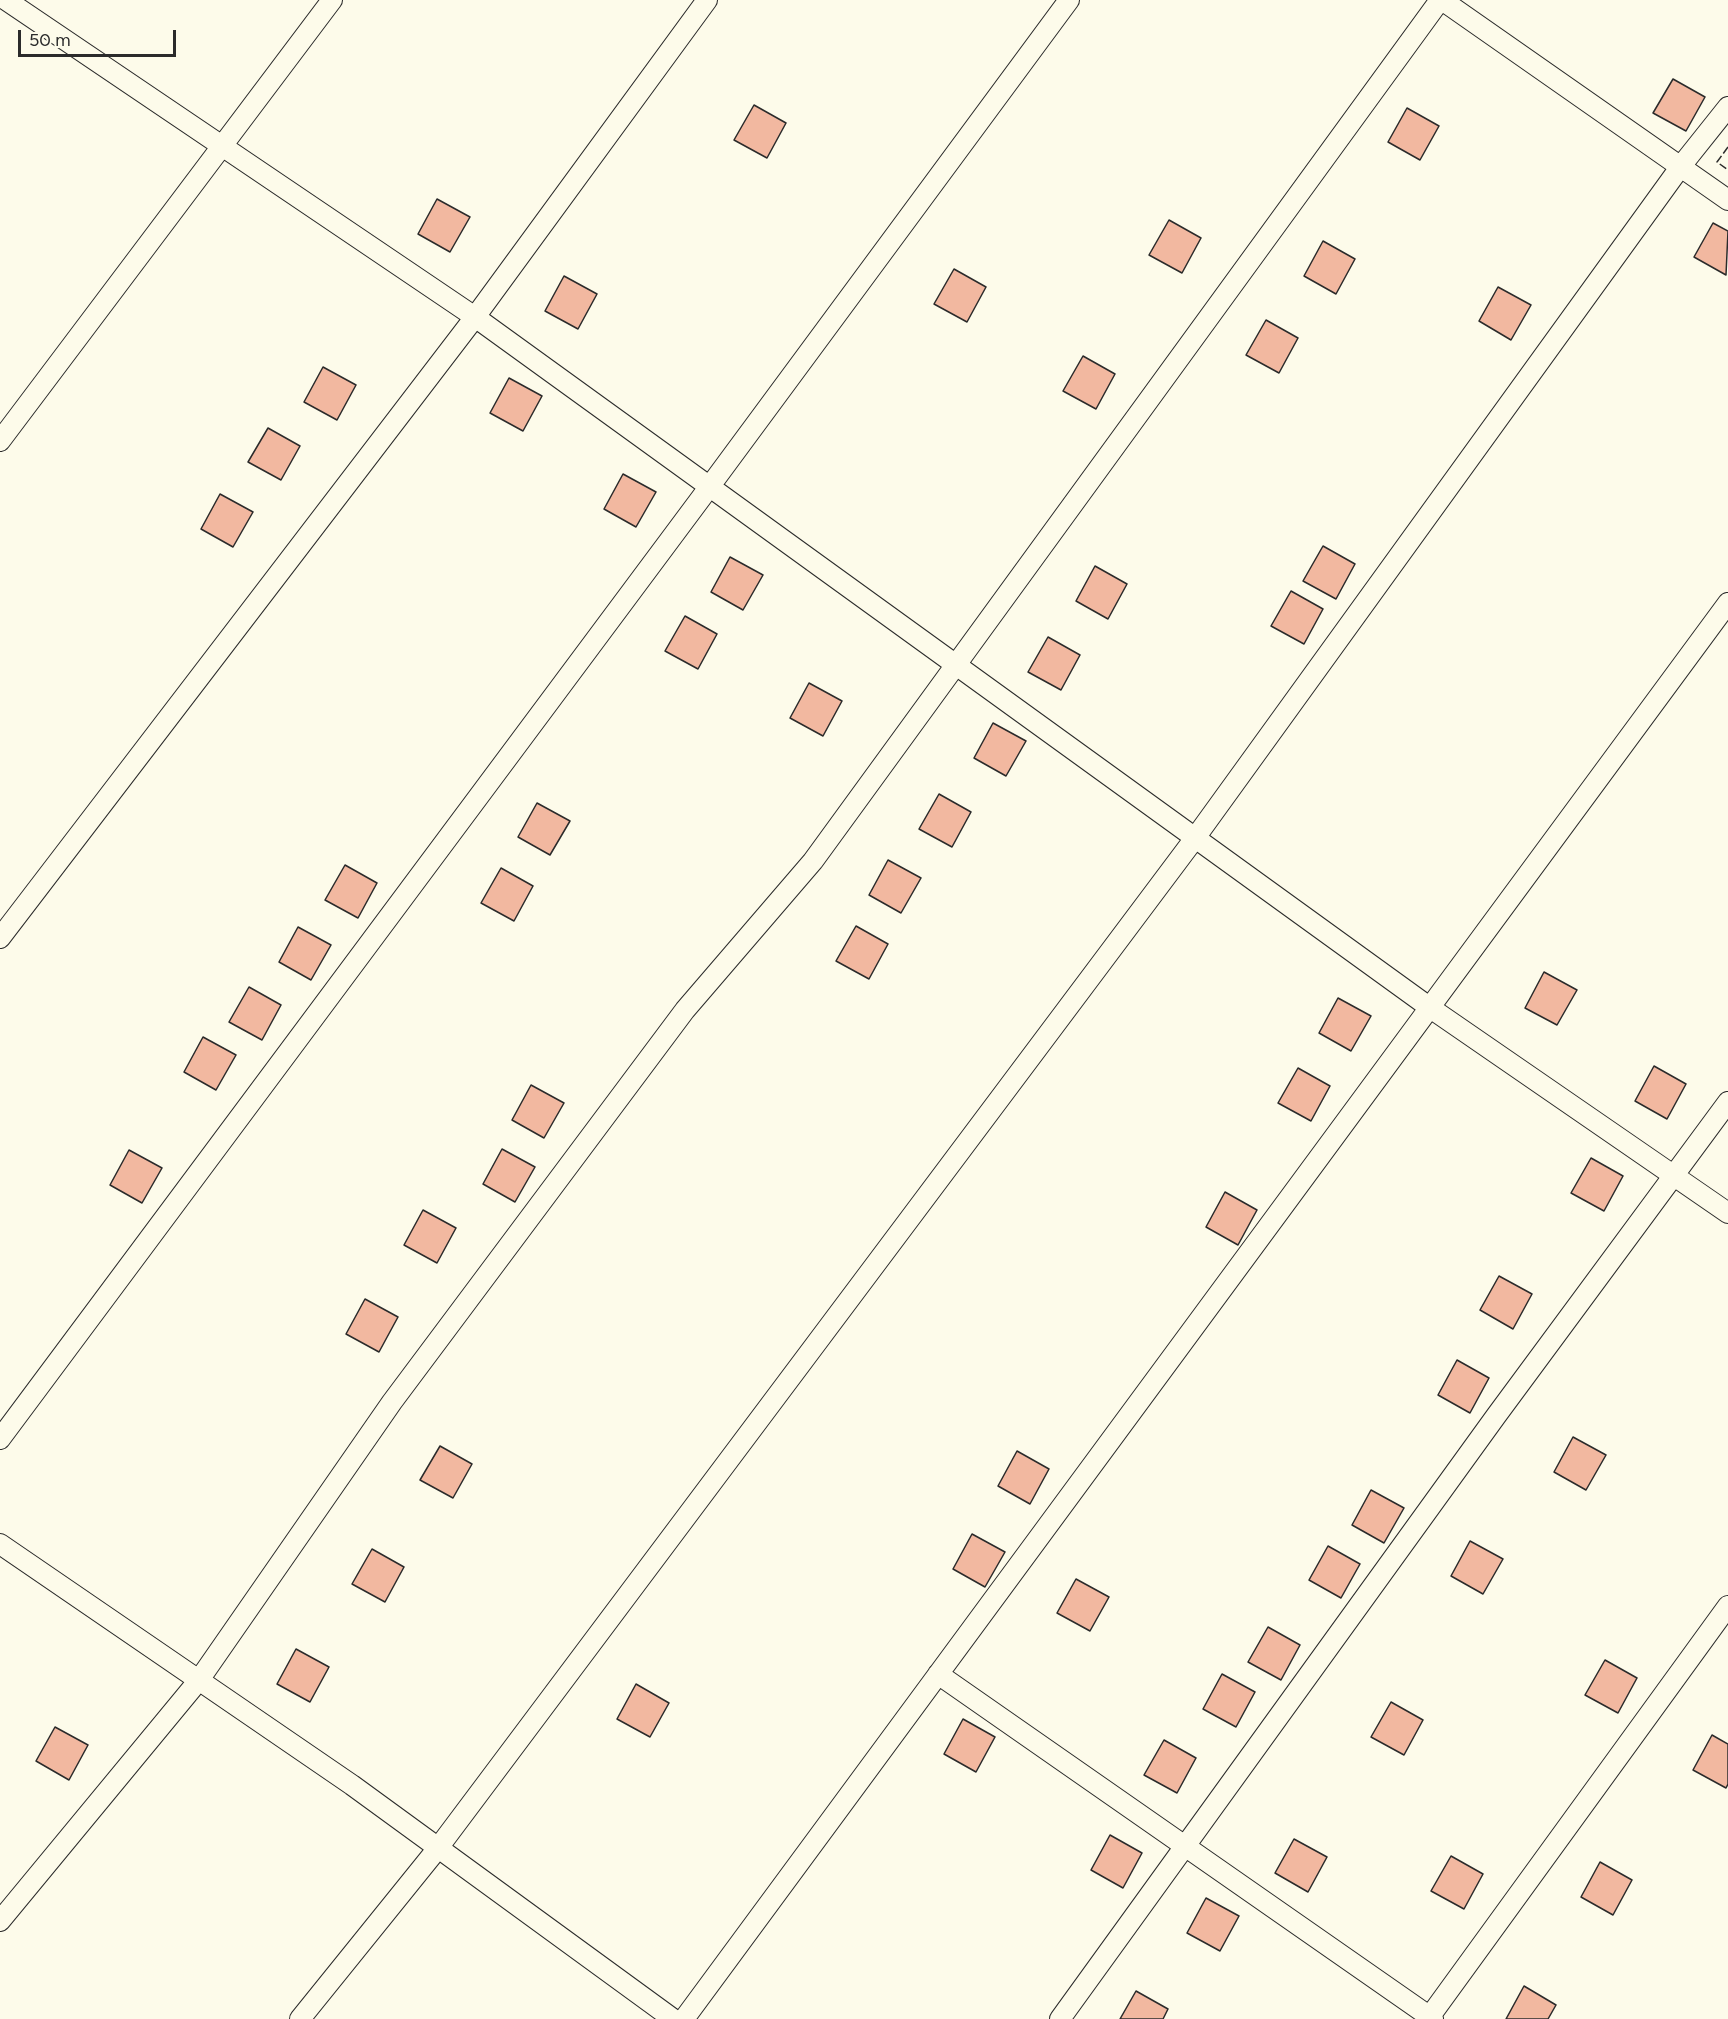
<!DOCTYPE html>
<style>
body{margin:0}
#map{position:relative;width:1728px;height:2019px;overflow:hidden;background:#fdfbea;font-family:Figtree,sans-serif}
canvas{display:block}
.scale{position:absolute;left:18px;top:30px;width:158px;height:27px;box-sizing:border-box;border:3px solid #2b2b2b;border-top:0;padding-left:8px;font-size:18px;line-height:21px;white-space:nowrap;color:#2b2b2b;-webkit-text-stroke:4px #fdfbea;paint-order:stroke}
</style>
<div id="map">
<canvas width="1728" height="2019"></canvas>
<div class="scale">50 m</div>
</div>
<script>
const ctx = document.querySelector('canvas').getContext('2d');
ctx.lineJoin = 'round';
function paint(path, color) {
  ctx.fillStyle = color;
  ctx.fill(path, 'evenodd');
}
function trace(path, color, width, dash) {
  ctx.strokeStyle = color;
  ctx.lineWidth = width;
  ctx.lineCap = dash ? 'butt' : 'round';
  ctx.setLineDash(dash || []);
  ctx.stroke(path);
}
const building = new Path2D(`
 M 1673,79 L 1705,97 L 1686,131 L 1653,113 Z
 M 754,105 L 786,123 L 767,158 L 734,140 Z
 M 1407,108 L 1439,126 L 1420,160 L 1388,142 Z
 M 437,199 L 470,217 L 450,252 L 418,234 Z
 M 1169,220 L 1201,238 L 1182,273 L 1149,255 Z
 M 1713,223 L 1728,231 L 1726,275 L 1694,257 Z
 M 1323,241 L 1355,259 L 1336,294 L 1304,276 Z
 M 954,269 L 986,287 L 967,322 L 934,304 Z
 M 564,276 L 597,294 L 578,329 L 545,311 Z
 M 1498,287 L 1531,305 L 1511,340 L 1479,321 Z
 M 1266,320 L 1298,338 L 1279,373 L 1246,355 Z
 M 1083,356 L 1115,374 L 1096,409 L 1063,391 Z
 M 323,367 L 356,385 L 337,420 L 304,402 Z
 M 509,378 L 542,396 L 523,431 L 490,413 Z
 M 268,428 L 300,446 L 281,480 L 248,462 Z
 M 623,474 L 656,492 L 636,527 L 604,509 Z
 M 220,494 L 253,512 L 233,547 L 201,529 Z
 M 1323,546 L 1355,564 L 1336,599 L 1303,581 Z
 M 730,557 L 763,575 L 743,610 L 711,592 Z
 M 1095,566 L 1127,584 L 1108,619 L 1076,601 Z
 M 1291,591 L 1323,609 L 1304,644 L 1271,626 Z
 M 685,616 L 717,634 L 698,669 L 665,651 Z
 M 1048,637 L 1080,655 L 1061,690 L 1028,672 Z
 M 809,683 L 842,701 L 823,736 L 790,718 Z
 M 993,723 L 1026,741 L 1006,776 L 974,758 Z
 M 939,794 L 971,812 L 952,847 L 919,829 Z
 M 537,803 L 570,821 L 550,855 L 518,837 Z
 M 888,860 L 921,878 L 901,913 L 869,895 Z
 M 345,865 L 377,883 L 358,918 L 325,900 Z
 M 501,868 L 533,886 L 514,921 L 481,903 Z
 M 856,926 L 888,944 L 869,979 L 836,961 Z
 M 298,927 L 331,945 L 311,980 L 279,962 Z
 M 1544,972 L 1577,990 L 1557,1025 L 1525,1008 Z
 M 249,987 L 281,1005 L 262,1040 L 229,1022 Z
 M 1338,998 L 1371,1016 L 1351,1051 L 1319,1033 Z
 M 203,1037 L 236,1055 L 216,1090 L 184,1072 Z
 M 1654,1066 L 1686,1084 L 1667,1119 L 1635,1101 Z
 M 1298,1068 L 1330,1086 L 1311,1121 L 1278,1103 Z
 M 531,1085 L 564,1103 L 544,1138 L 512,1120 Z
 M 502,1149 L 535,1167 L 515,1202 L 483,1184 Z
 M 129,1150 L 162,1168 L 142,1203 L 110,1185 Z
 M 1591,1158 L 1623,1176 L 1604,1211 L 1571,1193 Z
 M 1225,1192 L 1257,1210 L 1238,1245 L 1206,1227 Z
 M 423,1210 L 456,1228 L 437,1263 L 404,1245 Z
 M 1499,1276 L 1532,1294 L 1513,1329 L 1480,1310 Z
 M 365,1299 L 398,1317 L 379,1352 L 346,1334 Z
 M 1457,1360 L 1489,1378 L 1470,1413 L 1438,1395 Z
 M 1573,1437 L 1606,1455 L 1586,1490 L 1554,1472 Z
 M 440,1446 L 472,1464 L 453,1498 L 420,1480 Z
 M 1017,1451 L 1049,1469 L 1030,1504 L 998,1486 Z
 M 1371,1490 L 1404,1508 L 1384,1543 L 1352,1525 Z
 M 972,1534 L 1005,1552 L 985,1587 L 953,1569 Z
 M 1470,1541 L 1503,1559 L 1483,1594 L 1451,1576 Z
 M 1328,1546 L 1360,1564 L 1341,1598 L 1309,1580 Z
 M 372,1549 L 404,1567 L 385,1602 L 352,1584 Z
 M 1076,1579 L 1109,1597 L 1090,1631 L 1057,1613 Z
 M 1268,1627 L 1300,1645 L 1281,1680 L 1248,1662 Z
 M 296,1649 L 329,1667 L 310,1702 L 277,1684 Z
 M 1605,1660 L 1637,1678 L 1618,1713 L 1585,1695 Z
 M 1222,1674 L 1255,1692 L 1236,1727 L 1203,1709 Z
 M 636,1684 L 669,1703 L 650,1737 L 617,1719 Z
 M 1391,1702 L 1423,1720 L 1404,1755 L 1371,1737 Z
 M 963,1719 L 995,1737 L 976,1772 L 944,1754 Z
 M 55,1727 L 88,1745 L 69,1780 L 36,1761 Z
 M 1712,1735 L 1728,1744 L 1728,1784 L 1726,1788 L 1693,1770 Z
 M 1164,1740 L 1196,1758 L 1177,1793 L 1144,1775 Z
 M 1110,1835 L 1142,1853 L 1123,1888 L 1091,1870 Z
 M 1294,1839 L 1327,1857 L 1308,1892 L 1275,1873 Z
 M 1451,1856 L 1483,1874 L 1464,1909 L 1431,1891 Z
 M 1600,1862 L 1632,1880 L 1613,1915 L 1581,1897 Z
 M 1206,1898 L 1239,1916 L 1220,1951 L 1187,1933 Z
 M 1524,1986 L 1556,2005 L 1548,2019 L 1506,2019 Z
 M 1136,1991 L 1168,2009 L 1163,2019 L 1120,2019 Z`);
paint(building, '#f2b8a0');
trace(building, '#2b2b2b', 1.5);
const street = new Path2D(`
 M 6,0 L 475,317 L 1429,1007 L 1728,1213
 M 1442,0 L 1728,200
 M 0,441 L 332,0
 M 0,938 L 475,317 L 707,0
 M 0,1439 L 710,486 L 1069,0
 M 0,1544 L 352,1785 L 673,2019
 M 938,1674 L 1433,2019
 M 0,1921 L 199,1680 L 392,1402 L 685,1010 L 813,861 L 1440,0
 M 300,2019 L 438,1848 L 1195,838 L 1681,166 L 1728,107
 M 684,2019 L 1728,603
 M 1060,2019 L 1496,1416 L 1728,1102
 M 1428,2019 L 1728,1606`);
trace(street, '#2b2b2b', 22);
trace(street, '#fdfbea', 20);
trace(new Path2D(`
 M 1728,147 L 1717,162 L 1728,170`), '#2b2b2b', 1.5, [8, 3]);
</script>
